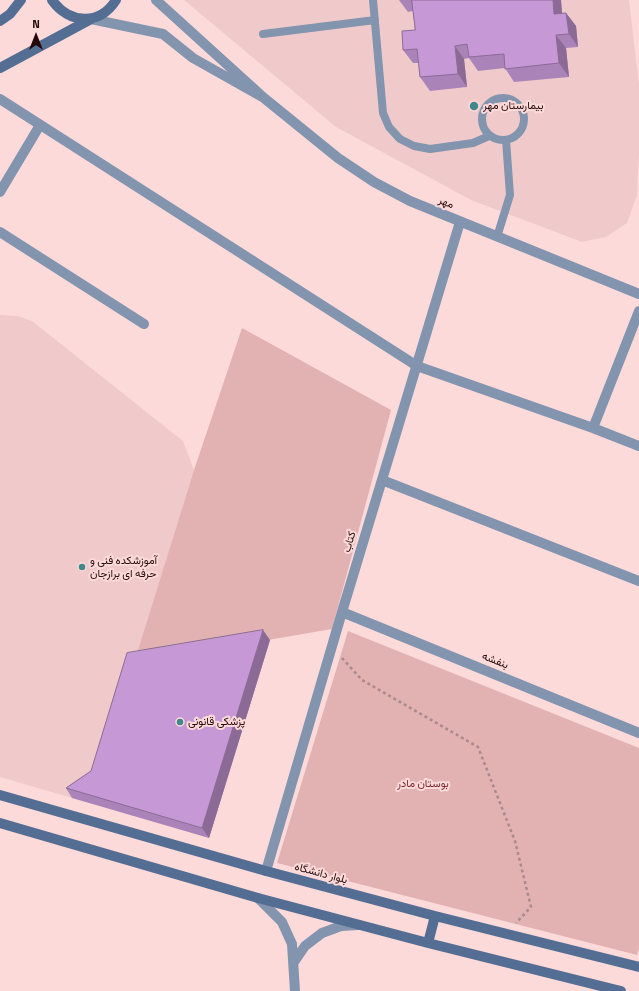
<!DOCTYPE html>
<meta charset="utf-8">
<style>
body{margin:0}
#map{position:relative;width:639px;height:991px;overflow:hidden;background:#fddada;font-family:"Titillium Web",sans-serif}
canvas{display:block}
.north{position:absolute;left:16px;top:16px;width:40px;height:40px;-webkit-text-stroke:3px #fddada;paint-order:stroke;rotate:0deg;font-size:11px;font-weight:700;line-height:16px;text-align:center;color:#24080a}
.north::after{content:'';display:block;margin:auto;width:14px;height:18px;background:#24080a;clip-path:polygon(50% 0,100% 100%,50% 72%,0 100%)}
</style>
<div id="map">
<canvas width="639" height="991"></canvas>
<div class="north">N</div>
</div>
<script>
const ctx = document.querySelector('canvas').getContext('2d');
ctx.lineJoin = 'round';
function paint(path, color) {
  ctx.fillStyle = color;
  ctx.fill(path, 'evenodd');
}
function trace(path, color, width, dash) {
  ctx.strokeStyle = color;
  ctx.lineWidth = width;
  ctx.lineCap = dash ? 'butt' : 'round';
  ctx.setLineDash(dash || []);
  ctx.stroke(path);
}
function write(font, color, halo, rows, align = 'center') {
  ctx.font = font + ' "Titillium Web",Vazirmatn,sans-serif';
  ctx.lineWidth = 4;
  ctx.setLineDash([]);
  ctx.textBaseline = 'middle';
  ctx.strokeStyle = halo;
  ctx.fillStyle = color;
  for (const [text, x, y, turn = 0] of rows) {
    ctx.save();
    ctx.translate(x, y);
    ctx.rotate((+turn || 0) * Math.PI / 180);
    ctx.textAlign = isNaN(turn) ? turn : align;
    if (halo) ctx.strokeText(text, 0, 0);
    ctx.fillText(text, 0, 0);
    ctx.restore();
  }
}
paint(new Path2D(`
 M 184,0 L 629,0 L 639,85 L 639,151 L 637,195 L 627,223 L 606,237 L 582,242 L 471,200 L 336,127 Z
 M 0,315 L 18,316 L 32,321 L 183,441 L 194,470 L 98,781 L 72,798 L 0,777 Z`), '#f0caca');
paint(new Path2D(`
 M 242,328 L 391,410 L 332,629 L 134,663 L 194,470 Z
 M 348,631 L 639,748 L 639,948 L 637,955 L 277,863 Z`), '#e2b2b3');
trace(new Path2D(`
 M 342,658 L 362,680 L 478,747 L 515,841 L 531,907 L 516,923`), '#aa8a8b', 2.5, [3, 3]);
trace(new Path2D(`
 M 373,0 L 383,113 L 389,127 L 400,139 L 414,146 L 430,149 L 473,143 L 489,136
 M 263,34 L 375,20
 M482 119a21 21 0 1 1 42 0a21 21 0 1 1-42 0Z
 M 497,237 L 510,195 L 506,140`), '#8294ae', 8);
trace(new Path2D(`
 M 0,99 L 417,366 L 593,428 L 639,446
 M 0,192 L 40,125
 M 0,232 L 144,324
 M 593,428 L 639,311
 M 382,480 L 639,581
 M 342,612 L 639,733
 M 266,871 L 342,612 L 460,222
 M 258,898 L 282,922 L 292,944 L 295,991
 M 294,962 L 305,946 L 322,933 L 341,926 L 358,925`), '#8294ae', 10);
trace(new Path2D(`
 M 91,19 L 163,34 L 193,58 L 264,98 L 156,0
 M 264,98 L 338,158 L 374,182 L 410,201 L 639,294`), '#8294ae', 10);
trace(new Path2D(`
 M 52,0 C 69,24 100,26 116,0
 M 0,21 L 10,14 L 21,0
 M 0,68 L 91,19
 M 0,795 L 266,871 L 435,916 L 639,967
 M 0,823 L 258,898 L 428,943 L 621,991
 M 428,943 L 435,916`), '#536d93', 10);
paint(new Path2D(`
 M 399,0 L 561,0 L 562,13 L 566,13 L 576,26 L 578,47 L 566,48 L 569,77 L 514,82 L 505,68 L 478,71 L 469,58 L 464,59 L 467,87 L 430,91 L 420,77 L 419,63 L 413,63 L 403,50 L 415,30 L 413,11 L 408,12 Z
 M 270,640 L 209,838 L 72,798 L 66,788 L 91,771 Z`), '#aa84b8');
paint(new Path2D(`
 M 553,0 L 561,0 L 563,27 L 554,14 Z
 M 566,13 L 576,26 L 578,47 L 569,34 Z
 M 556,35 L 566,48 L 569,77 L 559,63 Z
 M 455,46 L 464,59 L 467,87 L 458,74 Z
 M 263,630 L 270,640 L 209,838 L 202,828 Z`), '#8b6b96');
const building = new Path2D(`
 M 412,0 L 553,0 L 554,14 L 566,13 L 569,34 L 556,35 L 559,63 L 505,69 L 504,54 L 469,57 L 467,44 L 455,46 L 458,74 L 420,77 L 417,49 L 403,50 L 402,31 L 415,30 Z
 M 263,630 L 202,828 L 66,788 L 91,771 L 127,653 Z`);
paint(building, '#c699d6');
trace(building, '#8b6b96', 1);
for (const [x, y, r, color] of [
 [474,106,5,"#40888a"],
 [82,567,4,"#40888a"],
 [180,722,4,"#40888a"]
]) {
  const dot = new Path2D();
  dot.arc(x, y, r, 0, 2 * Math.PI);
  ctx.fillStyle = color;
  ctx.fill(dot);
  trace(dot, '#fddada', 1.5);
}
write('11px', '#24080a', '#fddada', [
 ["بیمارستان مهر",483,106],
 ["آموزشکده فنی و",90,561],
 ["حرفه ای برازجان",90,574],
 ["پزشکی قانونی",188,722]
], 'left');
write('11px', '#24080a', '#fddada', [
 ["مهر",446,203,22],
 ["کتاب",350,542,-73],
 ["بنفشه",495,661,22],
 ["بلوار دانشگاه",321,874,15]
]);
write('11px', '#7f2832', '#fddada', [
 ["بوستان مادر",423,784]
]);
</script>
